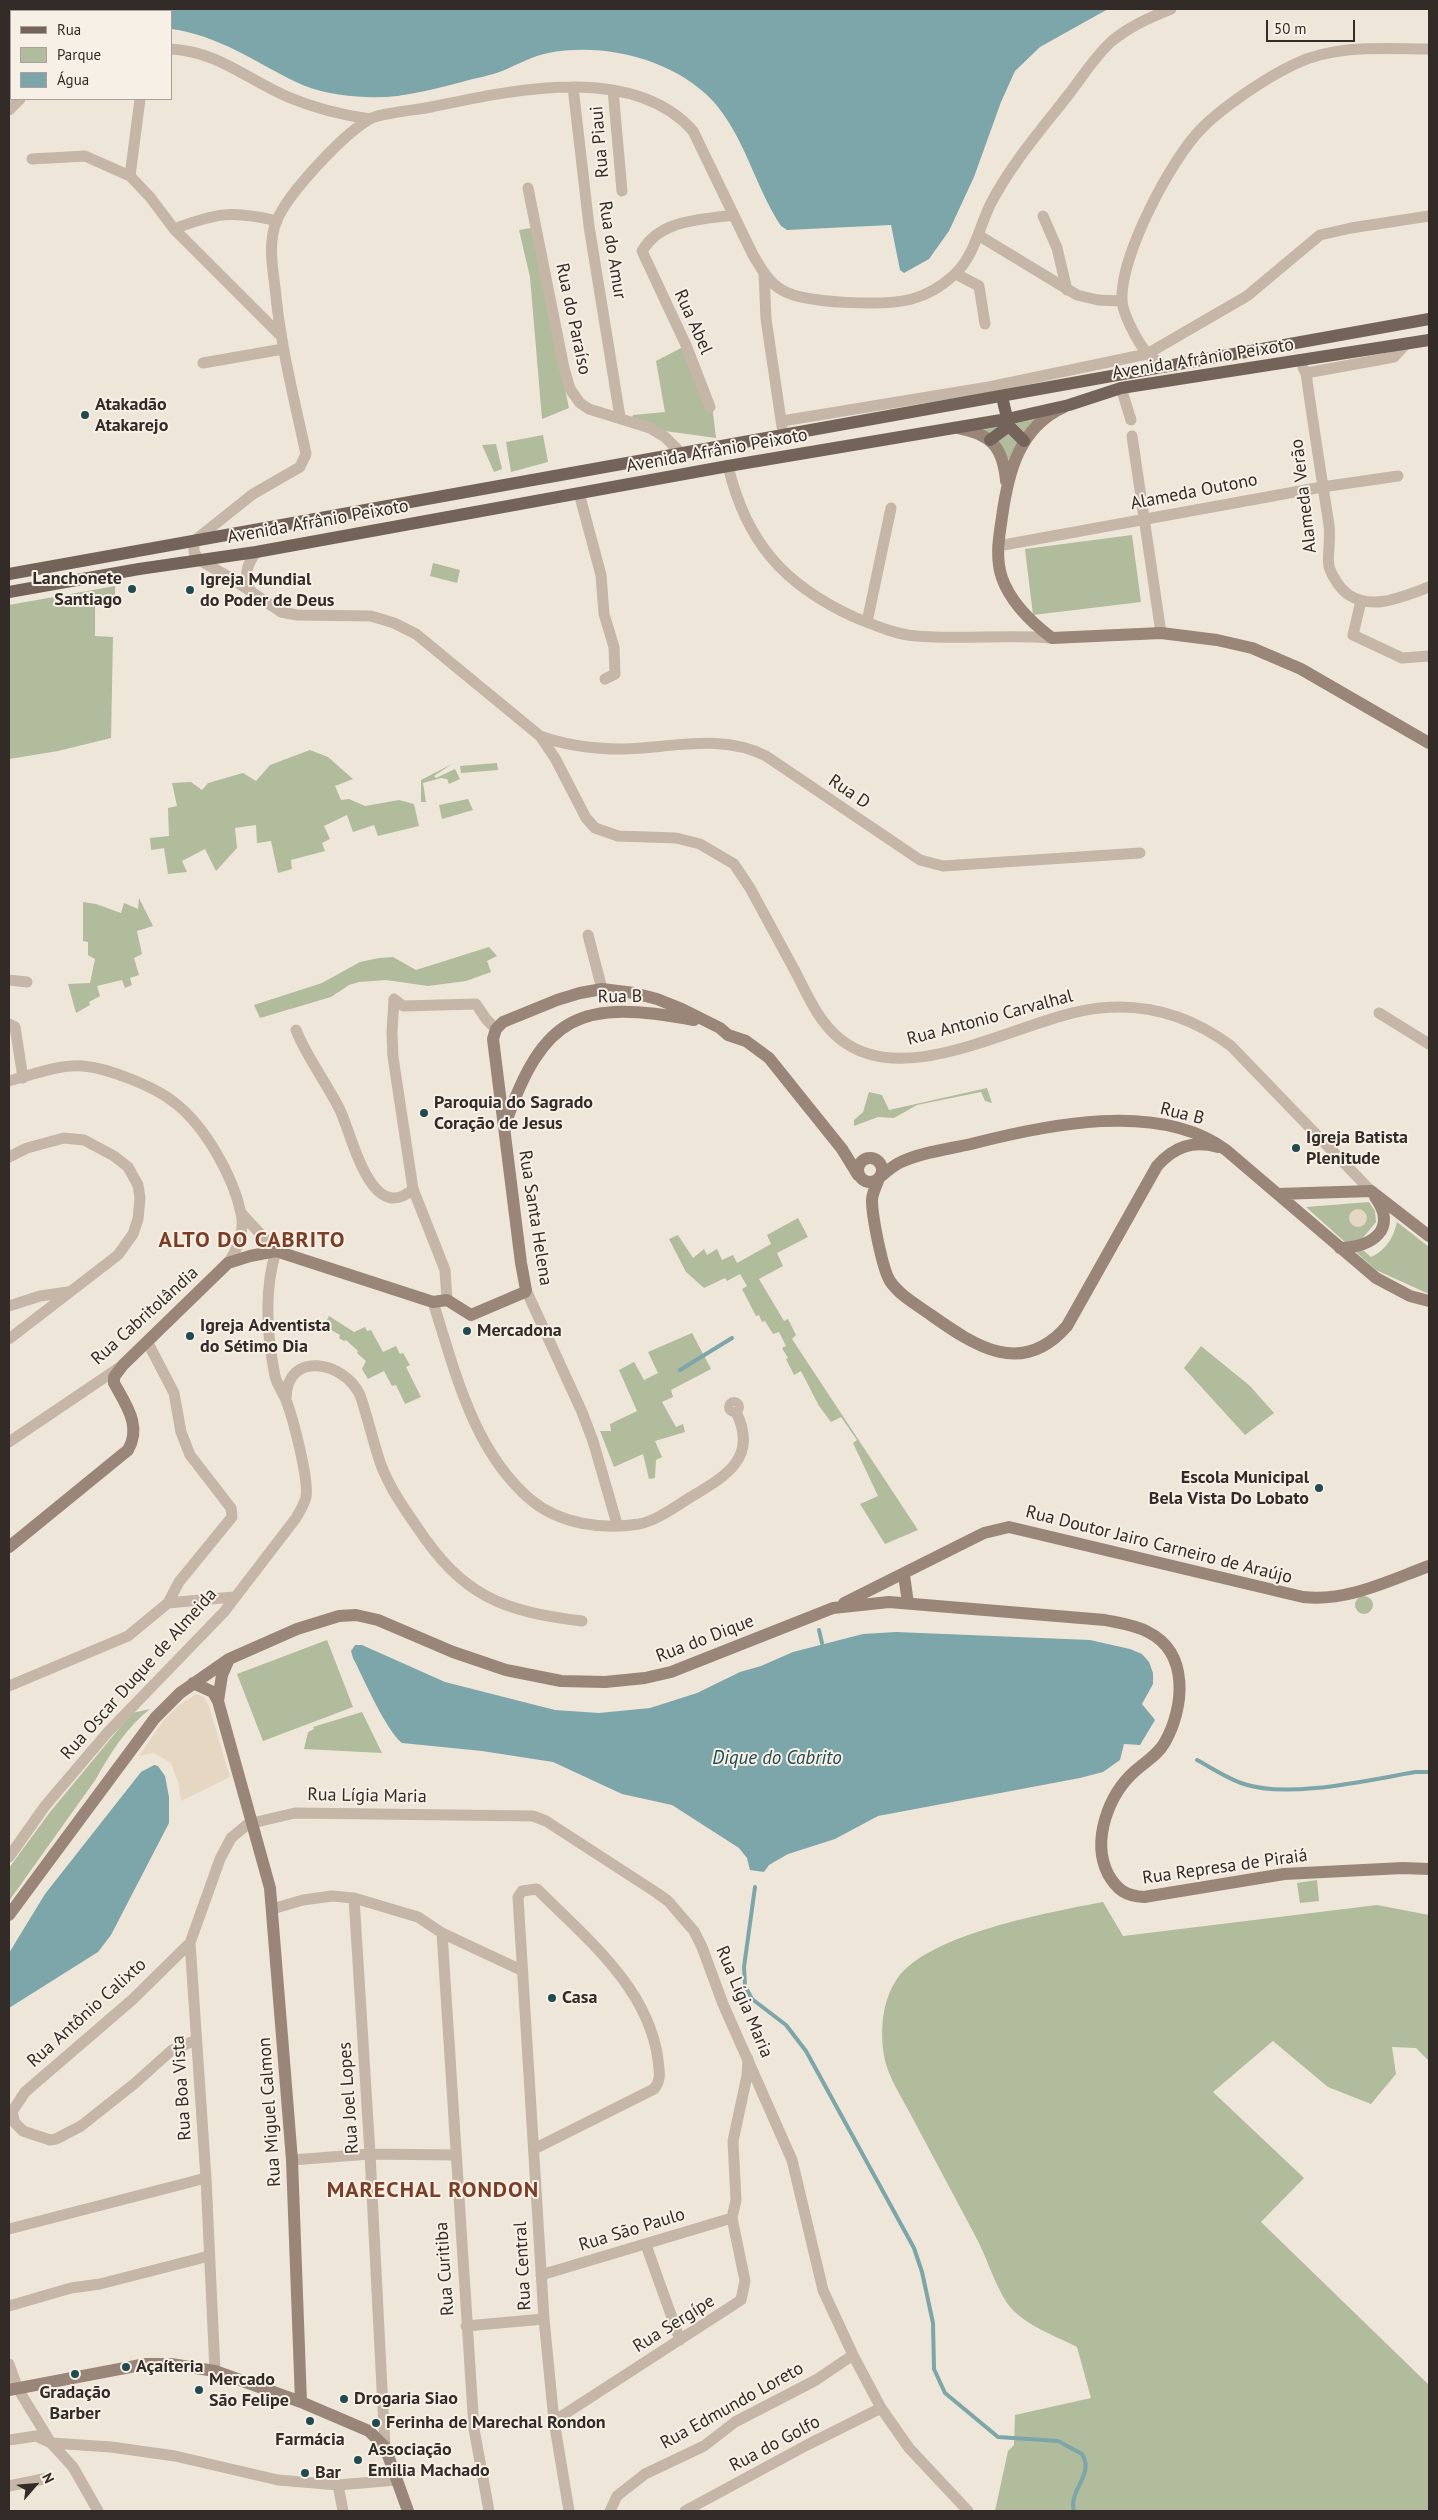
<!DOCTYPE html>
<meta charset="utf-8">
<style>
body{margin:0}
#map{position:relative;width:1438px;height:2520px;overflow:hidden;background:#efe6da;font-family:"PT Sans",sans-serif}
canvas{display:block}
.frame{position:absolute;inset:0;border:10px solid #332b27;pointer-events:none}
.legend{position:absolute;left:10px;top:10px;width:162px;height:90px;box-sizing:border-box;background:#f7f0e6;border:1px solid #a9a19a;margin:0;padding:6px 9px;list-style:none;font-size:15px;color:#332b27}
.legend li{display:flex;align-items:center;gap:10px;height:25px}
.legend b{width:25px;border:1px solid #a9a19a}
.north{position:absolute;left:10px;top:2460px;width:50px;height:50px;-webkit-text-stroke:4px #f7f0e6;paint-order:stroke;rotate:63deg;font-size:14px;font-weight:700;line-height:20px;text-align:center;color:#332b27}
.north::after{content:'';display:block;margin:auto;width:18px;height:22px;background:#332b27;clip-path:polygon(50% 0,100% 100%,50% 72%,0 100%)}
.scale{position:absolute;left:1266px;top:20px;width:89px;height:22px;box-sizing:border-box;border:2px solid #332b27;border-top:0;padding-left:6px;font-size:15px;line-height:18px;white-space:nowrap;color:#332b27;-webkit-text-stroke:4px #f7f0e6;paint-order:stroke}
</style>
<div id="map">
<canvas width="1438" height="2520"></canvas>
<div class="frame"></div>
<ul class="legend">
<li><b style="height:6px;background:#736359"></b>Rua</li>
<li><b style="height:14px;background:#b0bc9b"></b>Parque</li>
<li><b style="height:14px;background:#7ca6a9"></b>Água</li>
</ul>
<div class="north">N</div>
<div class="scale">50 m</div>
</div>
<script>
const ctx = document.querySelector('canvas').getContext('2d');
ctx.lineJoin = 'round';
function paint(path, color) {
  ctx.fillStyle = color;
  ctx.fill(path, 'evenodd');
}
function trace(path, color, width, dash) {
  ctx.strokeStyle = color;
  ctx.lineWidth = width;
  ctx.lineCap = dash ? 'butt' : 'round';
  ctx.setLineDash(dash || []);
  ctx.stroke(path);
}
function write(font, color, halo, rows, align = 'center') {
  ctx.font = font + ' "PT Sans",sans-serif';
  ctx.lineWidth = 4;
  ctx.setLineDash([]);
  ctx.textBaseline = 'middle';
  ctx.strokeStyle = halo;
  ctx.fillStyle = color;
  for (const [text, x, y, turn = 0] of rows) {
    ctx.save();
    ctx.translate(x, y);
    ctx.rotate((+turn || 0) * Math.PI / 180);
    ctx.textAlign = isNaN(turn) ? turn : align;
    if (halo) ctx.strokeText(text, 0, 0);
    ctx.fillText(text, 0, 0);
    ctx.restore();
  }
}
paint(new Path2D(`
 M 531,228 L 569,408 L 542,419 L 530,277 L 519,230 Z
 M 683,347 L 712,405 L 716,438 L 629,426 L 633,415 L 665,412 L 656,361 Z
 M 1042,414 L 1011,465 L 981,428 Z
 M 543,435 L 548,462 L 511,472 L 506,442 Z
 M 496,444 L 502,469 L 494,472 L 482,445 Z
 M 1132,535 L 1141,602 L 1033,615 L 1025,549 Z
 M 433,563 L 460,570 L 457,583 L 430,576 Z
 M 115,586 L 115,601 L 95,602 L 95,636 L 113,637 L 111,738 L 58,751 L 9,759 L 9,605 Z
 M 310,750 L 328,757 L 353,779 L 335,786 L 341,800 L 349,799 L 365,806 L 399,800 L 414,804 L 419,826 L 378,836 L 374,825 L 353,832 L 347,815 L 324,826 L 330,839 L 322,843 L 325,851 L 291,860 L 292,869 L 278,873 L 271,841 L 257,843 L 256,825 L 235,828 L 237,848 L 216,871 L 205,849 L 182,861 L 187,872 L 168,874 L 164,848 L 151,850 L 150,838 L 169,836 L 168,808 L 177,806 L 172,783 L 191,782 L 202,790 L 208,783 L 243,773 L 256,781 L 270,765 Z
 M 497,763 L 498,770 L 461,773 L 460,766 Z
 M 452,764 L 434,776 L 436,778 L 455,769 L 460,779 L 449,784 L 447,779 L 441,778 L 423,783 L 426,802 L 421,802 L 421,780 Z
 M 468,799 L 473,810 L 442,819 L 439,805 Z
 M 139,898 L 153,926 L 137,931 L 142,954 L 134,958 L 139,975 L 130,978 L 132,985 L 125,988 L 122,980 L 97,986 L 100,996 L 89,1002 L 90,1005 L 76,1013 L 68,984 L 90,983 L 95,959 L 88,955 L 88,942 L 83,941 L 83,902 L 96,904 L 121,913 L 124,903 L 138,909 Z
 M 489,947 L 497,956 L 487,961 L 491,972 L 466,981 L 428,986 L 386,980 L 359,982 L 349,985 L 331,997 L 260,1018 L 254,1005 L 322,983 L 360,962 L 379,958 L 393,957 L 416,970 Z
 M 987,1088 L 992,1103 L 985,1101 L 981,1092 L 917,1105 L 894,1118 L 878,1117 L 854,1126 L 854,1120 L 863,1112 L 869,1092 L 882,1095 L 889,1110 Z
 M 1369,1202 L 1375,1211 L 1376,1222 L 1357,1245 L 1371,1257 C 1386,1250 1393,1239 1397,1222 L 1429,1247 L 1429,1294 L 1376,1270 L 1306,1207 Z
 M 798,1218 L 808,1237 L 777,1253 L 783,1266 L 759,1279 L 784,1321 L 788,1319 L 796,1335 L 792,1339 L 918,1530 L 885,1544 L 860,1504 L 878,1496 L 853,1443 L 857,1440 L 841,1417 L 831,1422 L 819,1406 L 801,1371 L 794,1375 L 786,1359 L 788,1358 L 782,1348 L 786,1346 L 779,1332 L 773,1334 L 765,1321 L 762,1322 L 759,1315 L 756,1316 L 742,1289 L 747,1286 L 740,1274 L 727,1281 L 725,1278 L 704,1288 L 686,1272 L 669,1239 L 678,1235 L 693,1258 L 704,1249 L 707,1255 L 717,1249 L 722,1260 L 733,1255 L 737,1263 L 771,1244 L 767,1235 Z
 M 329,1316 L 354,1332 L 365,1327 L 367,1331 L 371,1330 L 383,1352 L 396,1346 L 400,1354 L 403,1353 L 410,1365 L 406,1367 L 421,1397 L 405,1404 L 396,1385 L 392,1386 L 384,1371 L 368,1379 L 362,1369 L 366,1361 L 357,1353 L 358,1351 L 346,1340 L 344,1341 L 339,1338 L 340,1335 L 324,1326 Z
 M 692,1333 L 711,1369 L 671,1390 L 673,1397 L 662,1402 L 676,1427 L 683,1424 L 685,1432 L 655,1441 L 662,1457 L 656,1460 L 655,1478 L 649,1479 L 643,1454 L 614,1467 L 600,1431 L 611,1431 L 610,1424 L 637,1411 L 619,1370 L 634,1362 L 644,1380 L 658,1373 L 648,1352 Z
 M 1201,1346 L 1250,1386 L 1274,1413 L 1245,1435 L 1184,1368 Z
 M1355 1605a9 9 0 1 1 18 0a9 9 0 1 1-18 0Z
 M 327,1640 L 353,1707 L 263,1741 L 237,1674 Z
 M 150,1709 C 127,1727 110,1753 96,1779 L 9,1901 L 9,1868 L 50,1812 L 132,1713 Z
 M 362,1712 L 382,1753 L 304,1749 L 308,1732 L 314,1729 L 313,1727 Z
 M 1317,1880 L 1319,1901 L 1300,1903 L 1297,1883 Z
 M 1103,1902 L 1123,1936 L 1377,1905 L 1429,1915 L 1429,2061 L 1416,2048 L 1392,2047 L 1396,2074 L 1371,2104 L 1328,2087 L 1273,2041 L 1213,2092 L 1304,2178 L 1261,2222 L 1429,2385 L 1429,2511 L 995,2511 L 1008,2451 L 1014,2445 L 1015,2415 L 1091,2398 L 1077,2347 C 1054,2335 1023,2325 1007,2303 C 995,2285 988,2261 978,2241 C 956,2200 934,2158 912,2117 C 903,2099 887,2076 884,2055 C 880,2030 882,2001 897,1979 C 927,1934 1051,1912 1103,1902 Z`), '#b0bc9b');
paint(new Path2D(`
 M1349 1218a9 9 0 1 1 18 0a9 9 0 1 1-18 0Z
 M 196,1694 L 204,1697 L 209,1706 L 230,1777 L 181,1801 L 179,1785 L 171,1763 L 154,1753 L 139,1756 L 163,1721 L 179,1705 Z`), '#e5d7c2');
paint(new Path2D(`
 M 96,9 L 1108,9 L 1040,47 L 1015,71 L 1001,102 L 974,177 L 949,231 L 929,259 L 904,273 L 900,270 L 891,225 L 787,230 L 781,226 C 755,187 745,136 712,100 C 673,59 603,42 548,53 C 532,56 517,65 502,71 C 490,76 475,78 462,82 C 430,90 399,99 366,97 C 343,96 316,92 296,82 C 255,62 218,35 171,29 L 171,11 L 98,11 Z
 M 896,1632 L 1090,1640 L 1130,1649 L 1142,1654 L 1149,1662 L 1153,1673 L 1153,1684 L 1142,1704 L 1155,1720 L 1140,1745 L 1124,1744 L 1120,1760 L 1103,1772 L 1080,1778 L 878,1816 L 835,1839 L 788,1854 L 769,1865 L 764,1872 L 750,1870 L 747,1858 L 739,1848 L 672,1805 L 622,1794 L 553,1762 L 482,1751 L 402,1743 C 385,1729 364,1679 353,1658 L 351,1651 L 355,1645 L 362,1645 L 445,1682 L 555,1710 L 599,1713 L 650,1708 L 697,1693 L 740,1672 L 761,1666 L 793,1652 L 863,1634 Z
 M 154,1765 L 158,1766 L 165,1776 L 169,1797 L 169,1823 L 111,1935 L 98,1952 L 9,2008 L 9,1953 L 45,1894 L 141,1772 Z`), '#7ca6a9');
trace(new Path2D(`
 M 680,1370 L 732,1338
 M 819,1630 L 822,1643
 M 1197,1760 C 1212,1768 1228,1779 1244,1784 C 1288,1799 1369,1780 1415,1772 L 1429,1772
 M 755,1887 L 744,1967 L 745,1986 L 752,1999 L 786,2025 L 806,2051 L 914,2248 L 922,2272 L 933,2323 L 934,2369 L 945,2393 L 998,2437 L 1058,2441 L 1082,2454 C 1095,2475 1068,2490 1074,2511`), '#7ca6a9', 4);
trace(new Path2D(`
 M 1171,9 C 1150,17 1130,26 1112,41 C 1095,56 1083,76 1069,94 C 1041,130 1011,164 990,205 C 979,228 974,257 954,275 C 943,285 927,295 912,299 C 886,306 805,304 782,290 C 768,282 761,268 753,255 L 693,131 C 632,62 509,91 431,107 C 417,110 378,113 368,120 C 342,136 289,192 277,220 C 268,241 272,265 275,287 C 280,344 294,398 306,454 L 300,467 L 253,494 L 194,541 L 194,552 L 199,560 L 231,578 L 281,612 L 297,615 L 371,616 L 394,623 L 416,634 L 540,736 L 555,758 L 586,818 L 595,828 L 618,836 L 676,838 L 700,844 L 734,864 L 750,888 C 765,916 780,943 795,971 C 808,996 818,1021 840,1039 C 908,1094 1025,1015 1100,1008 C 1149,1003 1192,1017 1231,1046 L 1371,1191
 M 171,49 C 219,52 246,79 288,97 C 314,108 342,115 370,119
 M 573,87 L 589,226 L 620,417
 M 613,90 L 622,191
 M 9,110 L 20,99
 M 32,159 L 85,156 L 130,176 L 150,197 L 174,229 L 279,334
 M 130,176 L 140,99
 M 528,188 L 564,368 L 570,389 L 580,403 L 589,409 L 650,428 L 665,437 L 680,452
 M 1043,216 L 1057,248 L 1067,290
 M 174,229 C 216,213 232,210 277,221
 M 978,235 L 1077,295 L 1098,300 L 1122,301
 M 764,273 L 766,319 L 782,427
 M 956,274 L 979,286 L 985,324
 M 203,363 L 283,349
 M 1166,367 C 1160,363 1153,359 1148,354 C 1139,345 1122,313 1122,300 C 1120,256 1171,159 1202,128 C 1224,106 1267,77 1295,64 C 1336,44 1385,49 1429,49
 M 1303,368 L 1306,373 L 1394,357 L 1406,344
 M 1306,373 C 1313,424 1321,474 1329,525 C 1331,537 1327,556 1329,567 C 1332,576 1340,589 1349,595 C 1373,611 1404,596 1429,587
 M 1121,388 L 1131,420
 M 710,407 L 686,345 L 642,251 C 661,219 700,220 733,215
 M 782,421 L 989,387 L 1147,354 L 1247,296 L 1320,235 L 1351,228 L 1429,216
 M 1132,436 L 1161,633
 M 728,466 C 746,542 784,585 854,617 C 874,625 894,634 916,636 C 961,640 1007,634 1052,638
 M 579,493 L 601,575 L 604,614 L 614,647 L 615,674 L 605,679
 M 998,546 L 1322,487 L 1398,476
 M 250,590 C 243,575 247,565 256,552
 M 1361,601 L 1353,635 L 1402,658 L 1429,656
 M 867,622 L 891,508
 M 540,736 C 567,746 594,749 623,749 C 670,748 722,733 766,756 L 920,860 L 943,866 L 1140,853
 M 588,935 L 602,989
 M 9,980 L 27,982
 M 1379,1013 L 1429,1044
 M 9,1024 L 15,1027 L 23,1078
 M 296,1030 C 307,1058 327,1083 340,1110 C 352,1135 371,1227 413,1189
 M 9,1081 C 32,1075 59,1064 83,1066 C 108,1068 156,1087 175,1103 C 205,1126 233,1176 241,1213 C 245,1230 238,1249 228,1263
 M 9,1157 L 27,1148 L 64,1138 L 84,1140 L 114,1156 L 128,1167 L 138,1185 L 140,1198 L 138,1219 L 133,1234 L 118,1255 L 9,1339
 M 526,1290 L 582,1412 L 593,1441 L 617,1524
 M 447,1300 L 445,1270 L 413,1189 L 393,1057 L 392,1032 L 394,999 L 403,1006 L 476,1004 L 486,1019 L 496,1029
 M 433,1302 C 455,1371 473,1451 531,1500 C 560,1524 602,1530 639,1524 C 655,1521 672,1509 686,1500 C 722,1478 760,1460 736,1412
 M 9,1306 L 40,1296 L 68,1292
 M 286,1398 C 287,1350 344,1361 360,1395 C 368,1418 373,1442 381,1465 C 390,1488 403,1507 417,1527 C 463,1596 501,1611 582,1621
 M729.5 1407a4.5 4.5 0 1 1 9 0a4.5 4.5 0 1 1-9 0Z
 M 9,1442 L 120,1367
 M 168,1603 L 233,1597
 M 9,1686 L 128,1636 L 168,1603 L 179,1582 L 232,1517 L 231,1508 L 190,1455 L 181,1432 L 174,1393 L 148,1343
 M 9,1857 L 45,1806 L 107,1733 L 224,1612 L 296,1518 C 300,1511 304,1505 306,1497 C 309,1479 293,1418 286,1400 C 283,1392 277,1385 275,1376 C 267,1336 264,1290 276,1251 L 241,1213
 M 354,1898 L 370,2154 L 385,2447
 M 272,1909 L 303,1900 L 332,1896 L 354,1898 L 418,1917 L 442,1933 L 521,1970
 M 442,1933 L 474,2429 L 489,2511
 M 12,2112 L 25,2092 L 132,2000 L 190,1943
 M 12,2112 L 15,2123 L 23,2131 L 50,2140 L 56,2139 L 81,2126 L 134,2084 L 172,2050 L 196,2040
 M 534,2149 L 654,2089 C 662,2080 659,2071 658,2060 C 649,1988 585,1937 537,1889 L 522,1891 L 518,1897 L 544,2319 L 554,2421 L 569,2511
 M 292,2160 L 370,2154 L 454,2155
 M 9,2229 L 206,2178
 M 646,2245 L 680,2340
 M 541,2275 L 732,2218
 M 9,2306 L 71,2288 L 100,2284 L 209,2256
 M 466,2326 L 544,2319
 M 9,2364 L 18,2389 L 51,2443 L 73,2467 L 98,2511
 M 215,2371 L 206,2178 L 190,1943 L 220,1859 L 231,1838 L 248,1824 L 295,1813 L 533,1816 L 546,1821 L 657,1893 L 668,1901 L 694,1931 L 702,1947 L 723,2004 L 792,2160 L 823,2290 L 853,2355 L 881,2408 L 909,2448 L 968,2511
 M 554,2421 L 741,2300 L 745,2281 L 732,2218 L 736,2200 L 733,2141 L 747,2076 L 748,2059
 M 9,2440 L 36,2436 L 51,2443 L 111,2447 L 175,2456 L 278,2480 L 338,2485 L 397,2480
 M 338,2485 L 343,2511
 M 9,2486 L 48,2478
 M 610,2511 L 617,2496 L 645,2474 L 704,2446 L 735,2422 L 816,2380 L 853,2355
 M 685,2511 L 807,2445 L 881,2408`), '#c5b6a7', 11);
trace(new Path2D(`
 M 1064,407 C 1019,427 1008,473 1002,517 C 999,538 995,557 1002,578 C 1011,603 1032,623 1052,638 L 1161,633 L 1217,640 L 1252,648 L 1301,669 L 1429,743
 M 958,428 C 991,434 1003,447 1006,481
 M 505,1125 C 543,1015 580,998 694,1020
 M858 1170a12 12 0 1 1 24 0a12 12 0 1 1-24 0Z
 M 880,1177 C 886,1172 894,1165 901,1162 C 922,1152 949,1149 971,1144 C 1045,1125 1159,1100 1226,1150 L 1376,1278 L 1410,1296 L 1429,1301
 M 879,1178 C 877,1185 872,1193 872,1200 C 872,1216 882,1268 890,1281 C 899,1295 917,1305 931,1315 C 975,1346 1022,1378 1067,1326 L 1157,1166 C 1174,1147 1192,1140 1218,1147
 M 1278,1194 L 1371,1191 L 1429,1236
 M 1340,1248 C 1371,1247 1399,1230 1375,1197
 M 9,1547 L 128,1450 C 142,1426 126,1405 114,1383 L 114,1377 L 123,1365 L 228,1263 L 250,1256 L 276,1251 L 433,1302 L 447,1300 L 471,1315 L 525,1292 L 526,1290 L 521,1263 L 493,1039 L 496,1029 L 503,1022 L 557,1000 L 580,993 L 602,989 L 634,993 L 657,999 L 682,1009 L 720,1028 L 728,1035 L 746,1041 L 769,1058 L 842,1149 L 858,1175
 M 904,1575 L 908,1603
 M 844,1603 L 984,1533 L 1009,1527 L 1303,1597 C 1347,1602 1388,1581 1429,1566
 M 193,1683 L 213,1692 L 218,1701 L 270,1888 L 292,2160 L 301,2402
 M 218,1701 L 222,1675 L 229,1659
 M 9,1915 L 155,1718 L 180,1693 L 229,1659 L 297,1629 L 339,1616 L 356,1615 L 378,1620 L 453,1652 L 506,1670 L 561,1681 L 605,1682 L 645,1678 L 671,1672 L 833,1608 L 889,1602 L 1105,1620 C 1119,1623 1135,1625 1148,1632 C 1190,1653 1184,1708 1165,1742 C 1158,1755 1146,1761 1135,1771 C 1109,1794 1091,1840 1108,1874 C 1117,1890 1126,1896 1144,1897 L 1284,1874 L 1403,1868 L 1429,1869
 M 9,2390 L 146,2364 L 171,2364 L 215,2371 L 301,2402 L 369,2431 L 385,2447 L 408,2511`), '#998679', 12);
trace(new Path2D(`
 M 1002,397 L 1009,426 L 1024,441
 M 990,440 L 1009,426
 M 9,574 L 1429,319
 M 9,592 L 139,569 L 256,552 L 728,466 L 1007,419 L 1069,405 L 1121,388 L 1429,340`), '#736359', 12);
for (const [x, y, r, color] of [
 [85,415,5,"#204b50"],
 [132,589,5,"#204b50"],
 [190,590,5,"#204b50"],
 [424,1113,5,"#204b50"],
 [1296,1148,5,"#204b50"],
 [467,1331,5,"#204b50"],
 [190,1336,5,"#204b50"],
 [1319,1488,5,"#204b50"],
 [552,1998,5,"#204b50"],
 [126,2367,5,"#204b50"],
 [75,2374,5,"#204b50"],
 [199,2390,5,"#204b50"],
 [344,2399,5,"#204b50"],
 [310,2421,5,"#204b50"],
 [376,2423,5,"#204b50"],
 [358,2460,5,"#204b50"],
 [305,2473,5,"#204b50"]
]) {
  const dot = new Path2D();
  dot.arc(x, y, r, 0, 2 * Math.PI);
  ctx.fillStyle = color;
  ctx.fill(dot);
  trace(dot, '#f7f0e6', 2);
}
write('18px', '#332b27', '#f7f0e6', [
 ["Rua Piaui",600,142,-95],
 ["Rua do Amur",612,250,81],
 ["Rua do Paraíso",573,319,78],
 ["Rua Abel",693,322,66],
 ["Avenida Afrânio Peixoto",1203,359,-9],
 ["Avenida Afrânio Peixoto",717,451,-10],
 ["Alameda Outono",1194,492,-11],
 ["Alameda Verão",1304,496,-97],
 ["Avenida Afrânio Peixoto",318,522,-10],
 ["Rua D",849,792,34],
 ["Rua B",620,997,-1],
 ["Rua Antonio Carvalhal",990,1018,-15],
 ["Rua B",1182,1114,14],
 ["Rua Santa Helena",535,1218,81],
 ["Rua Cabritolândia",145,1316,-42],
 ["Rua Doutor Jairo Carneiro de Araújo",1159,1545,14],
 ["Rua do Dique",705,1639,-21],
 ["Rua Oscar Duque de Almeida",139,1674,-48],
 ["Rua Lígia Maria",367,1796,1],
 ["Rua Represa de Piraiá",1225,1867,-8],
 ["Rua Lígia Maria",744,2002,67],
 ["Rua Antônio Calixto",87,2013,-42],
 ["Rua Boa Vista",182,2088,-94],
 ["Rua Joel Lopes",349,2098,-94],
 ["Rua Miguel Calmon",270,2112,-94],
 ["Rua São Paulo",632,2230,-17],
 ["Rua Central",523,2266,-93],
 ["Rua Curitiba",445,2269,-94],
 ["Rua Sergípe",674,2324,-32],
 ["Rua Edmundo Loreto",732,2406,-29],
 ["Rua do Golfo",775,2444,-28]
]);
write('bold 18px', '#332b27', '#f7f0e6', [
 ["Atakadão",95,405],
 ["Atakarejo",95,426],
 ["Lanchonete",122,579,"right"],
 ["Santiago",122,600,"right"],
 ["Igreja Mundial",200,580],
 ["do Poder de Deus",200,601],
 ["Paroquia do Sagrado",434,1103],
 ["Coração de Jesus",434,1124],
 ["Igreja Batista",1306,1138],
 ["Plenitude",1306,1159],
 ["Igreja Adventista",200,1326],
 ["do Sétimo Dia",200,1347],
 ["Mercadona",477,1331],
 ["Escola Municipal",1309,1478,"right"],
 ["Bela Vista Do Lobato",1309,1499,"right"],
 ["Casa",562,1998],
 ["Açaíteria",136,2367],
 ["Mercado",209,2380],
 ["São Felipe",209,2401],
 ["Gradação",75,2393,"center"],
 ["Barber",75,2414,"center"],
 ["Drogaria Siao",354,2399],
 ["Ferinha de Marechal Rondon",386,2423],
 ["Farmácia",310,2440,"center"],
 ["Associação",368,2450],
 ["Emilia Machado",368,2471],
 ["Bar",315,2473]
], 'left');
write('italic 19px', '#204b50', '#f7f0e6', [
 ["Dique do Cabrito",777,1759]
]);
ctx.letterSpacing = '1px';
write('bold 22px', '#7a3e27', '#f7f0e6', [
 ["ALTO DO CABRITO",252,1241],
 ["MARECHAL RONDON",433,2191]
]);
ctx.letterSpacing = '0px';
</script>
